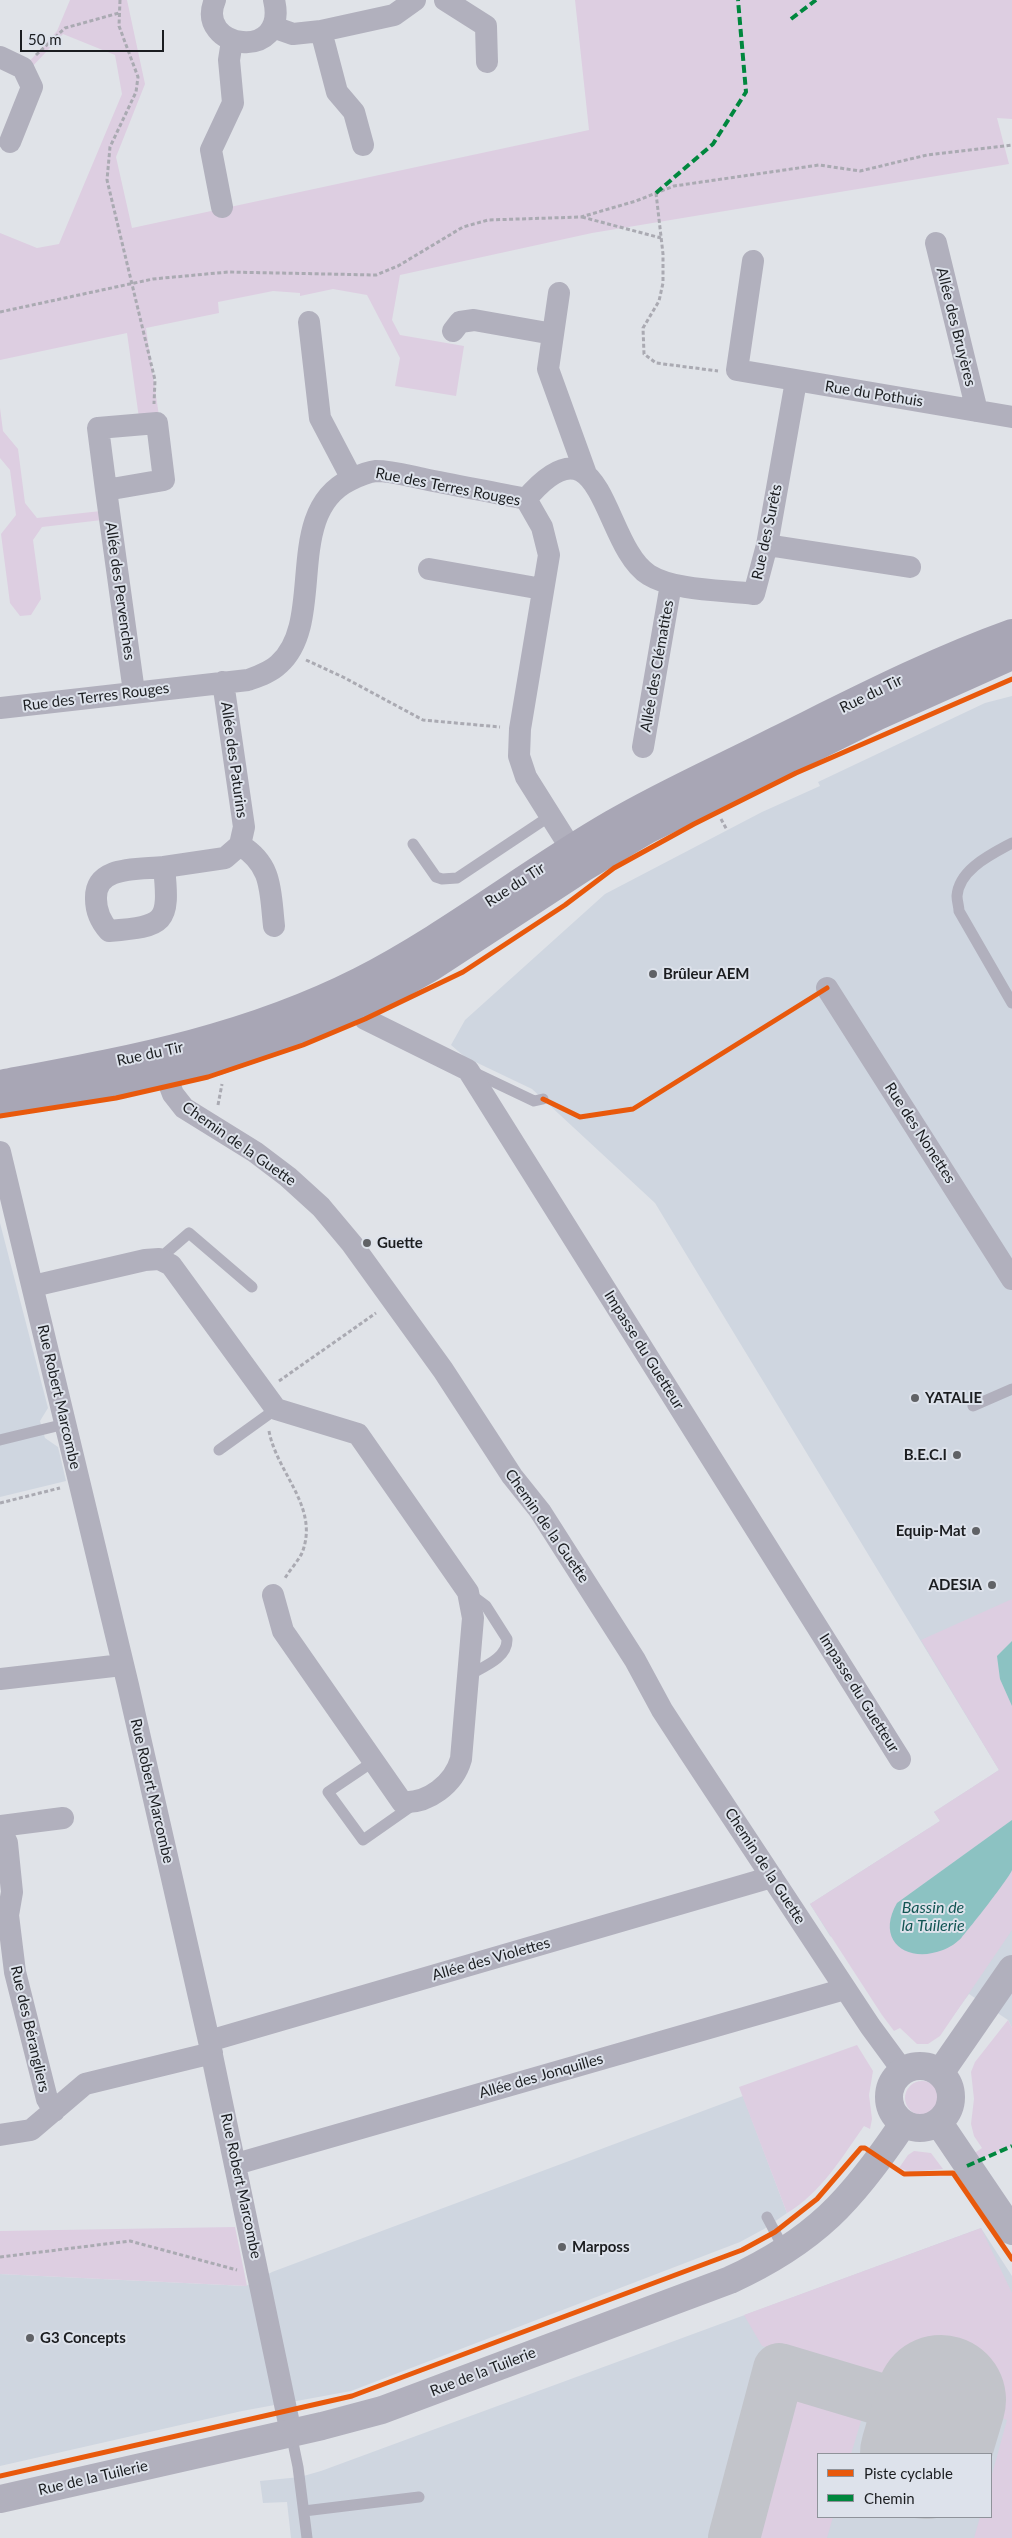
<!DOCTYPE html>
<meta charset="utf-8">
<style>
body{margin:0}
#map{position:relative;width:1012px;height:2538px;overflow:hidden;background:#e0e3e8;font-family:Lato,sans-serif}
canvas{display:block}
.legend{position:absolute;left:817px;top:2453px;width:175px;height:65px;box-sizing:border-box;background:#dde2eb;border:1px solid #8f939a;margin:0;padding:6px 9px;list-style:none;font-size:15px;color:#1b1d20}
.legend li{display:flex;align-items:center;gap:10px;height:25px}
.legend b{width:25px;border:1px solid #8f939a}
.scale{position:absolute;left:20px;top:30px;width:144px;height:22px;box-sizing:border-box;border:2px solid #1b1d20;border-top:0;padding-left:6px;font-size:15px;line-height:18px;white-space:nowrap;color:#1b1d20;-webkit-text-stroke:4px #dde2eb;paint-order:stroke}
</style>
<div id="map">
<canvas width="1012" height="2538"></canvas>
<ul class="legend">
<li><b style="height:6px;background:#e8590c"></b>Piste cyclable</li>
<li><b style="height:6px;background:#00873e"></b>Chemin</li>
</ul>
<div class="scale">50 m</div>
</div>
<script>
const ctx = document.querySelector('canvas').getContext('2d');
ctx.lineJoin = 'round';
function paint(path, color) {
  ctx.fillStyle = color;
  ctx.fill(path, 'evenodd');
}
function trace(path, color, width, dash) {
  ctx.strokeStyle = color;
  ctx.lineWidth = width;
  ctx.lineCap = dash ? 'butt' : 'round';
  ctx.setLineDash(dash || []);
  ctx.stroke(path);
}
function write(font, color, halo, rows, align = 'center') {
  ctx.font = font + ' Lato,sans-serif';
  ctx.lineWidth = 4;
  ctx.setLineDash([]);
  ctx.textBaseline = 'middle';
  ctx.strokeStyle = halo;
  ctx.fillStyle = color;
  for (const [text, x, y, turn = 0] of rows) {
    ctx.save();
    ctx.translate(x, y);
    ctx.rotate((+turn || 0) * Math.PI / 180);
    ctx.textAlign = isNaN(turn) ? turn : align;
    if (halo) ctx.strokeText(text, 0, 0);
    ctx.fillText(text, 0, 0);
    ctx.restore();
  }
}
paint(new Path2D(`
 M 1012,696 L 1012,2028 L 1008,2020 L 969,1994 L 953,2016 L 830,1936 L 810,1904 L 940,1821 L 934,1812 L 999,1770 L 655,1203 L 532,1089 L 465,1057 L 451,1045 L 465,1020 L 605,894 L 762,812 L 820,786 L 818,782 L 985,703 Z
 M 0,1223 L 48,1408 L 40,1421 L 45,1438 L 58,1447 L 66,1481 L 0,1497 Z
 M 743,2096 L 787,2213 L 764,2229 L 740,2242 L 351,2391 L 242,2411 L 0,2466 L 0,2274 L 246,2286 L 272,2272 Z
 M 981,2228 L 1012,2276 L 1012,2538 L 291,2538 L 287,2502 L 263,2503 L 260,2481 L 300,2477 L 321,2471 ZM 818,2454 L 991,2454 L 991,2517 L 818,2517 Z`), '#cfd6e0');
paint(new Path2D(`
 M 70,0 L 127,0 L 145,84 L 116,157 L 132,228 L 589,130 L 575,0 L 1012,0 L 1012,119 L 997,118 L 1009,164 L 592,233 L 400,275 L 392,320 L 400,335 L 464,346 L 456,396 L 395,386 L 400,358 L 367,295 L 333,289 L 300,296 L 300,293 L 273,291 L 218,302 L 219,313 L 146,328 L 159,416 L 139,418 L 127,333 L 0,360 L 0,233 L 37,248 L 59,244 L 122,94 L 115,55 L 63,34 L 30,69 L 26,65 L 57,31 Z
 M 0,408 L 3,431 L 18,449 L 25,503 L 37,518 L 101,511 L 102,520 L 42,527 L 33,540 L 41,599 L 31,615 L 20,616 L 10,603 L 1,534 L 16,515 L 10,470 L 0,458 Z
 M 1012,1599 L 1012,1641 L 997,1656 L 1000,1679 L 1012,1706 L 1012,1820 L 897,1903 L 989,1901 L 1012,1870 L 1012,1930 L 940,2036 L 928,2044 L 917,2044 L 900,2028 L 894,2031 L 882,2015 L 810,1904 L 940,1821 L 934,1812 L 999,1770 L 921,1640 Z
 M 1008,2020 L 1012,2028 L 1012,2146 L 977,2161 L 973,2154 L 982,2148 L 974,2136 L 971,2124 L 974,2099 L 971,2072 L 975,2062 Z
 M 857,2045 L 873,2071 L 869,2095 L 872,2119 L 870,2129 L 864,2126 C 843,2156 820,2194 787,2213 L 739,2087 Z
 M905 2098a17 17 0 1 1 34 0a17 17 0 1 1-34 0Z
 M 914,2151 L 931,2153 L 943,2169 L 910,2172 L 899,2168 L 908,2155 Z
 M 235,2227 L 247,2286 L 0,2274 L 0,2231 Z
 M 981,2228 L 1012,2293 L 1012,2538 L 974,2538 L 980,2517 L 991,2517 L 991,2478 L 1007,2420 L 762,2346 L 744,2315 Z
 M 793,2392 L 864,2411 L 851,2454 L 818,2454 L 818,2517 L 833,2517 L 827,2538 L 750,2538 Z`), '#ddcee1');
paint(new Path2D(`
 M 1012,1641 L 1012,1706 L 1000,1679 L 997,1656 Z
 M 1012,1820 C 1012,1833 1012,1858 1012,1870 C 1010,1877 969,1929 962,1937 C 958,1942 949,1948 943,1950 C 907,1964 875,1941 897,1903 Z`), '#8cc2c2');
trace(new Path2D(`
 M 734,2538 L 779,2369 L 936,2416`), '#c2c4ca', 52);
trace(new Path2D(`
 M 925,2454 L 941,2400`), '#c2c4ca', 130);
trace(new Path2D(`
 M 120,0 L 119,26 L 138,77 L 136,92 L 110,147 L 107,180 L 155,380 L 154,404
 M 36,55 L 65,28 L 119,13
 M 656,193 L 663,254 L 663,283 L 659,301 L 643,328 L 644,354 L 656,363 L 718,371
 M 582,217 L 661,238
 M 0,312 L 153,279 L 228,272 L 376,275 L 398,266 L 463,227 L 488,220 L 581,217 L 636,201 L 674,186 L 819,165 L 860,171 L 927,155 L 1012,145
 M 306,660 L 343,677 L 423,720 L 500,727
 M 721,819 L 727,830
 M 218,1105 L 222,1084
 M 279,1381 L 376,1313
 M 269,1431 C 277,1474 320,1507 302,1553 C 298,1561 290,1570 285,1578
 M 0,1503 L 60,1488
 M 0,2257 L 130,2241 L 237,2270`), '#aaaab2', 3, [4, 2.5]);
trace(new Path2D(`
 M 1012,843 C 992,854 959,869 957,896 C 957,901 959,907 959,911 L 1012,1003
 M 413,844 L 436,877 L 442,879 L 457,878 L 550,816
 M 473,1072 L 534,1101 L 543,1099
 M 159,1259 L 189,1233 L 252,1287
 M 973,1406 L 1012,1389
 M 0,1440 L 65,1424
 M 219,1450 L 276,1409
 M 469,1675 C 483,1667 508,1658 507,1639 L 486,1606 L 470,1594
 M 374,1761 L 328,1792 L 363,1840 L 413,1805
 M 767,2217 L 785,2251
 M 291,2433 L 298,2467 L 307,2538
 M 304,2511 L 419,2497`), '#b1b0bd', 11);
trace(new Path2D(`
 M 215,0 C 194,49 289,63 274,0
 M 445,0 L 486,26 L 487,62
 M 273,27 L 293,34 L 321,31 L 394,15 L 415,0
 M 321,31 L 337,92 L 354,112 L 363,145
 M 0,57 L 23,68 L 32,87 L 10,142
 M 222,207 L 211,150 L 233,103 L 229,60 L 232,41
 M 936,243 L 977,411
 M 753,261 L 737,370 L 1012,417
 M 559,293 L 548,369 L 586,474
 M 309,322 L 320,418 L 352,479
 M 453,331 L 460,322 L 474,320 L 553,334
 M 106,490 L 98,428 L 157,423 L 164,480 L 106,490 L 134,692
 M 526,499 C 604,408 602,546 649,575 C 675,591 723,590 754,594 L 767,545 L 796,381
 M 767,545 L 910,567
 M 429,569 L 542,589
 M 0,708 L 248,680 C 259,676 271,672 279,664 C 327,621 282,513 350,480 C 358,476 367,472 376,471 C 392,471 409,476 424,479 C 458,486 492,492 526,499 L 542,527 L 549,555 L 520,729 L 519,756 L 526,777 L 580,863
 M 643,747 L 671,584
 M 240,845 C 273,865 270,891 274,926
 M 164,867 C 138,870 95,865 96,899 C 96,912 101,922 109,931 C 165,926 170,924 164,867 L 225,858 L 240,845 L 244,827 L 223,682
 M 827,988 L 1012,1279
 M 352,994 L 365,1019 L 468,1070 L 900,1759
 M 165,1073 L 173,1094 L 184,1108 L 255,1152 L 288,1177 L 321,1207 L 352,1244 L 443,1370 L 512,1476 L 540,1511 L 635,1660 L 662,1710 L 688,1750 L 870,2026 L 903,2071
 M 0,1152 L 128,1685 L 209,2041 L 291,2433
 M 33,1286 L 145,1260 L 159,1259 L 171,1265 L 276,1409 L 358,1434 L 468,1592 L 473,1618 L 461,1759 C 454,1784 428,1804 402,1802 L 283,1631 L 273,1595
 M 0,1679 L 122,1665
 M 0,1826 L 63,1818
 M 0,1828 L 7,1843 L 12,1892 L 8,1915 L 15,1972 L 47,2099 L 54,2111
 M 209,2041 L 772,1877
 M 0,2135 L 31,2130 L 85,2084 L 212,2053
 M 236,2164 L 845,1989`), '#b1b0bd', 22);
trace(new Path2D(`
 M889 2097a31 31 0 1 1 62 0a31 31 0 1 1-62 0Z
 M 940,2073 L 1012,1969
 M 939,2123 L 1012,2231
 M 0,2499 L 322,2426 L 382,2410 L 730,2280 C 815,2241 852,2200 903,2124`), '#b1b0bd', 28);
trace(new Path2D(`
 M 0,1084 C 127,1060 243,1040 360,981 C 448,936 527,873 612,824 C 665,793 722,768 777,740 C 854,702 931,662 1012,633
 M 0,1103 L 115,1083 L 215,1062 L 291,1036 L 359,1008 L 430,968 L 583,868 L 647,830 L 878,716 L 1012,656`), '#a8a6b5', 28);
trace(new Path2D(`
 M 791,19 L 816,0
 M 656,193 L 713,144 L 746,92 L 738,0
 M 967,2166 L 1012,2146`), '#00873e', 4, [8, 4]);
trace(new Path2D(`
 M 543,1099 L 580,1117 L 633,1109 L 827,988
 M 0,1116 L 116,1098 L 208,1077 L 303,1045 L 365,1019 L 463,972 L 565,905 L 614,868 L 694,824 L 796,773 L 1012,679
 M 0,2476 L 352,2396 L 742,2250 L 775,2232 L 817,2199 L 861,2148 L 865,2148 L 904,2174 L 953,2173 L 1012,2259`), '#e8590c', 5);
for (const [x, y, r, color] of [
 [653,974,5,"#606266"],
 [367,1243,5,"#606266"],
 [915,1398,5,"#606266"],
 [957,1455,5,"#606266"],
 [976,1531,5,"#606266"],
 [992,1585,5,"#606266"],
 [562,2247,5,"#606266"],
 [30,2338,5,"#606266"]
]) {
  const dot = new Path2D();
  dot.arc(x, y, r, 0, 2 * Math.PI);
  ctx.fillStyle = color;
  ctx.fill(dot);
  trace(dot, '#dde2eb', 2);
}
write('15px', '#1b1d20', '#dde2eb', [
 ["Allée des Bruyères",956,327,76],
 ["Rue du Pothuis",874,394,9],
 ["Rue des Terres Rouges",448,487,11],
 ["Rue des Surêts",767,532,-78],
 ["Allée des Pervenches",120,591,82],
 ["Allée des Clématites",657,666,-80],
 ["Rue du Tir",871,694,-26],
 ["Rue des Terres Rouges",96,697,-7],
 ["Allée des Paturins",234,760,82],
 ["Rue du Tir",515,885,-33],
 ["Rue du Tir",150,1054,-12],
 ["Rue des Nonettes",920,1133,57],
 ["Chemin de la Guette",239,1144,35],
 ["Impasse du Guetteur",644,1350,58],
 ["Rue Robert Marcombe",59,1397,77],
 ["Chemin de la Guette",547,1526,55],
 ["Impasse du Guetteur",859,1693,58],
 ["Rue Robert Marcombe",152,1791,77],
 ["Chemin de la Guette",765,1866,57],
 ["Allée des Violettes",491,1959,-16],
 ["Rue des Bérangliers",30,2029,77],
 ["Allée des Jonquilles",541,2076,-16],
 ["Rue Robert Marcombe",241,2186,78],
 ["Rue de la Tuilerie",483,2372,-21],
 ["Rue de la Tuilerie",93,2478,-13]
]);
write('bold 15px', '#1b1d20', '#dde2eb', [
 ["Brûleur AEM",663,974],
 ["Guette",377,1243],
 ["YATALIE",925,1398],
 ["B.E.C.I",947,1455,"right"],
 ["Equip-Mat",966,1531,"right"],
 ["ADESIA",982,1585,"right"],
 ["Marposs",572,2247],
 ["G3 Concepts",40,2338]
], 'left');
write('italic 16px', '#125553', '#dde2eb', [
 ["Bassin de",933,1908],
 ["la Tuilerie",933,1926]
]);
</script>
